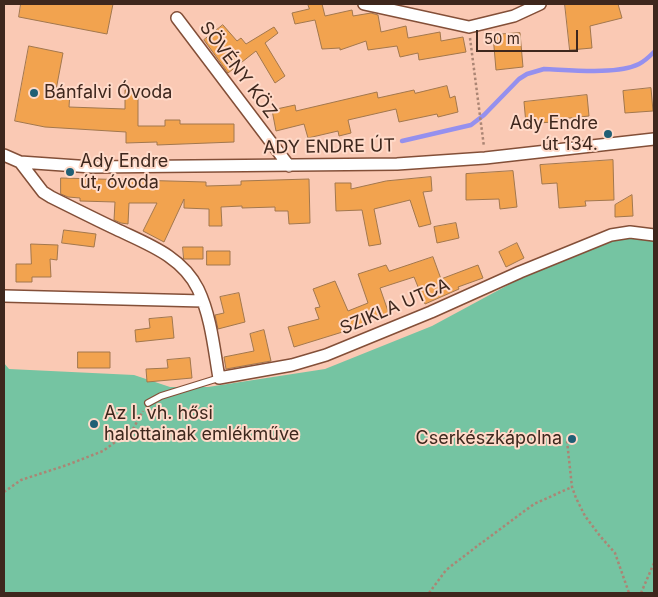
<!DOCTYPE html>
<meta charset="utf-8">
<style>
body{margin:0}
#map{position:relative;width:658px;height:597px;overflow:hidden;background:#fac9b4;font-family:Inter,sans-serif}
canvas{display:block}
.frame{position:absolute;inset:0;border:5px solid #3e271d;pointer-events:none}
.scale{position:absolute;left:476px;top:30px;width:102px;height:22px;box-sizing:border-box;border:2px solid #3e271d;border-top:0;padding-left:6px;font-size:15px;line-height:18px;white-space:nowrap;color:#3e271d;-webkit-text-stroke:4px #ffdac9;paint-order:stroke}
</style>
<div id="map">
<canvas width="658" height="597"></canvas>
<div class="frame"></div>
<div class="scale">50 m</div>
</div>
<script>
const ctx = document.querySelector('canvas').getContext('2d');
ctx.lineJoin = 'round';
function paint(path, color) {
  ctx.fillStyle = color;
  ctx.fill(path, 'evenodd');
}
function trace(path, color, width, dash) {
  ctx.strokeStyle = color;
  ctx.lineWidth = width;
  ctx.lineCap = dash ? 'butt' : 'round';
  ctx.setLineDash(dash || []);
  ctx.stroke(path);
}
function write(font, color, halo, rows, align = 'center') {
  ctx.font = font + ' Inter,sans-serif';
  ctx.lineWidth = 4;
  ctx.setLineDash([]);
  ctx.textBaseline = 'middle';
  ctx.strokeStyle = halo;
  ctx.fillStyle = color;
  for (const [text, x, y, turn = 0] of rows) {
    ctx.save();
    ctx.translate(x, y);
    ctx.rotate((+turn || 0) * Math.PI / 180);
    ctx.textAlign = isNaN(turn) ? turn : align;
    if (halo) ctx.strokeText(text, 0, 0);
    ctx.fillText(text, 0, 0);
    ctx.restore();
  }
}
paint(new Path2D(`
 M 654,231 L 654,593 L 4,593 L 4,363 L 9,369 L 134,375 L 170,387 L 208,387 L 325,369 L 432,326 L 597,237 Z`), '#75c4a2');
trace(new Path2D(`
 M 402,141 L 471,125 L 484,115 L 519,79 L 527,74 L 544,69 C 570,70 617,75 639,64 C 645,61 650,56 654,52`), '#9590ee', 4.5);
const building = new Path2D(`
 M 21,4 L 113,4 L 107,34 L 19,17 Z
 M 308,4 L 322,4 L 325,16 L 352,10 L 353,16 L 371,13 L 378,15 L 381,32 L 406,26 L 408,38 L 440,32 L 441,41 L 463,37 L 466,52 L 419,60 L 418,53 L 400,57 L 397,46 L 368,50 L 366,41 L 340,50 L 340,48 L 322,49 L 315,20 L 295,24 L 292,13 L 309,9 Z
 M 565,4 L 618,4 L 622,18 L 590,26 L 592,48 L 570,50 Z
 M 223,25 L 237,41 L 241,38 L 246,44 L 274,27 L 278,33 L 265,43 L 285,76 L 275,83 L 256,51 L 228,73 L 204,40 Z
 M 520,33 L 523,67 L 496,70 L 493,35 Z
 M 29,46 L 63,53 L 56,90 L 70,92 L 69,107 L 125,109 L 125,90 L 138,90 L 138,126 L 165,126 L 165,120 L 180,120 L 180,124 L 234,124 L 234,142 L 157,145 L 157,142 L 126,143 L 126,132 L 45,127 L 15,121 Z
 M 447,86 L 450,98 L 455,96 L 458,112 L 438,117 L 437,114 L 399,122 L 396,109 L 348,120 L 351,133 L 339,136 L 338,131 L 308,138 L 304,124 L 276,131 L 272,110 L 295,105 L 296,111 L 377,92 L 378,98 L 414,90 L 415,93 Z
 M 651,88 L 653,111 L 625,113 L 623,91 Z
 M 587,95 L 589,116 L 552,120 L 552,122 L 526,124 L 524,102 Z
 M 613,160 L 614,200 L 585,201 L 586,206 L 559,208 L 557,183 L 542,184 L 540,165 Z
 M 513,171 L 517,207 L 500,209 L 499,199 L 466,200 L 466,174 Z
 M 431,177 L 432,191 L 423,192 L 431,224 L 419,227 L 410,200 L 374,209 L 381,244 L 369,246 L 362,210 L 336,211 L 335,183 L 351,183 L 351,189 L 386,181 Z
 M 61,178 L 206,182 L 206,186 L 241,185 L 241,181 L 309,179 L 310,223 L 289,224 L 288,211 L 275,211 L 275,207 L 242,208 L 242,206 L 221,207 L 222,226 L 209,226 L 209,209 L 184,208 L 184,199 L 164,242 L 143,231 L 157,203 L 129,203 L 128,224 L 121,223 L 114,220 L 115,202 L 80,201 L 80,198 L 68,197 L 61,194 Z
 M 632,195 L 633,216 L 615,217 L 615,205 Z
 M 456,223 L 459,238 L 437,243 L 434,227 Z
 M 64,230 L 96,234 L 94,247 L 62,243 Z
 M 517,243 L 524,258 L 506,267 L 499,252 Z
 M 31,244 L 58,245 L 57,260 L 50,259 L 51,277 L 32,277 L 32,282 L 16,282 L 16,264 L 31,264 Z
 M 183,247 L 203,247 L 203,259 L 184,259 Z
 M 207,251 L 230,251 L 230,265 L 207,265 Z
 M 433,257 L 441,279 L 478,265 L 483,278 L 458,287 L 459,289 L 425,304 L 414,277 L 380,288 L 389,314 L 368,321 L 369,324 L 350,332 L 349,330 L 294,347 L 288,327 L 319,319 L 315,308 L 320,307 L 313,289 L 335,281 L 348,311 L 368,303 L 358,274 L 386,265 L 389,271 Z
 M 239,293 L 245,322 L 218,329 L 215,315 L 224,313 L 220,297 Z
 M 172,317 L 174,338 L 136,342 L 135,330 L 150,328 L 149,319 Z
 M 264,330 L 271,361 L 226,369 L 224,357 L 254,351 L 250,334 Z
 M 78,352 L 110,352 L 110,368 L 78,368 Z
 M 190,358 L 192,378 L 147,382 L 146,369 L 168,368 L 167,360 Z`);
paint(building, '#f2a34f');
trace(building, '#a2774d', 1);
const service = new Path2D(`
 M 148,403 L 161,396 L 219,378`);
const minor = new Path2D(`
 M 364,4 L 469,27 L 514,16 L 540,4
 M 177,18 L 289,166
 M 4,155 L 20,162 L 92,167 L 397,164 L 485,158 L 654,139
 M 20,162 L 43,192 L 51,197 C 73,208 95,219 116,229 C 147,244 182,256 198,289 C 211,316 214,349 219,378 L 292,365 L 326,355 L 431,312 L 520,272 L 611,235 L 630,232 L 654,235
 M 4,296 L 203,301`);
trace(service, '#834f38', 8);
trace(minor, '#834f38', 14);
trace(new Path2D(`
 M 470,38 L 484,147
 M 567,441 L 572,487 L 576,498 L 585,516 L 600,536 L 615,553 L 629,593
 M 4,492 L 21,480 L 67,465 L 103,451 L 133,429 L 143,411
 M 429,593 L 446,570 L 476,547 L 534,504 L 572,487
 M 641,593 L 654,563`), '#ab8574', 2.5, [2.5, 2.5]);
trace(service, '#fff', 5.5);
trace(minor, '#fff', 11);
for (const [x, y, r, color] of [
 [34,93,5,"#205f75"],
 [608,134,5,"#205f75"],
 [70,172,5,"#205f75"],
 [94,424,5,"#205f75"],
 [572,439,5,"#205f75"]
]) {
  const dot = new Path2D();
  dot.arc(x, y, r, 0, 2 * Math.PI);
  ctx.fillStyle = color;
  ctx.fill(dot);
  trace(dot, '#ffdac9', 2);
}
write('18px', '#3e271d', '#ffdac9', [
 ["SÖVÉNY KÖZ",238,70,53],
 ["ADY ENDRE ÚT",329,147,-1],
 ["SZIKLA UTCA",395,307,-23]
]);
write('18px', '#3e271d', '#ffdac9', [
 ["Bánfalvi Óvoda",44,93],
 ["Ady Endre",598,124,"right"],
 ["út 134.",598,145,"right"],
 ["Ady Endre",80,162],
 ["út, óvoda",80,183],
 ["Az I. vh. hősi",104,414],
 ["halottainak emlékműve",104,435],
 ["Cserkészkápolna",562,439,"right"]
], 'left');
</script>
